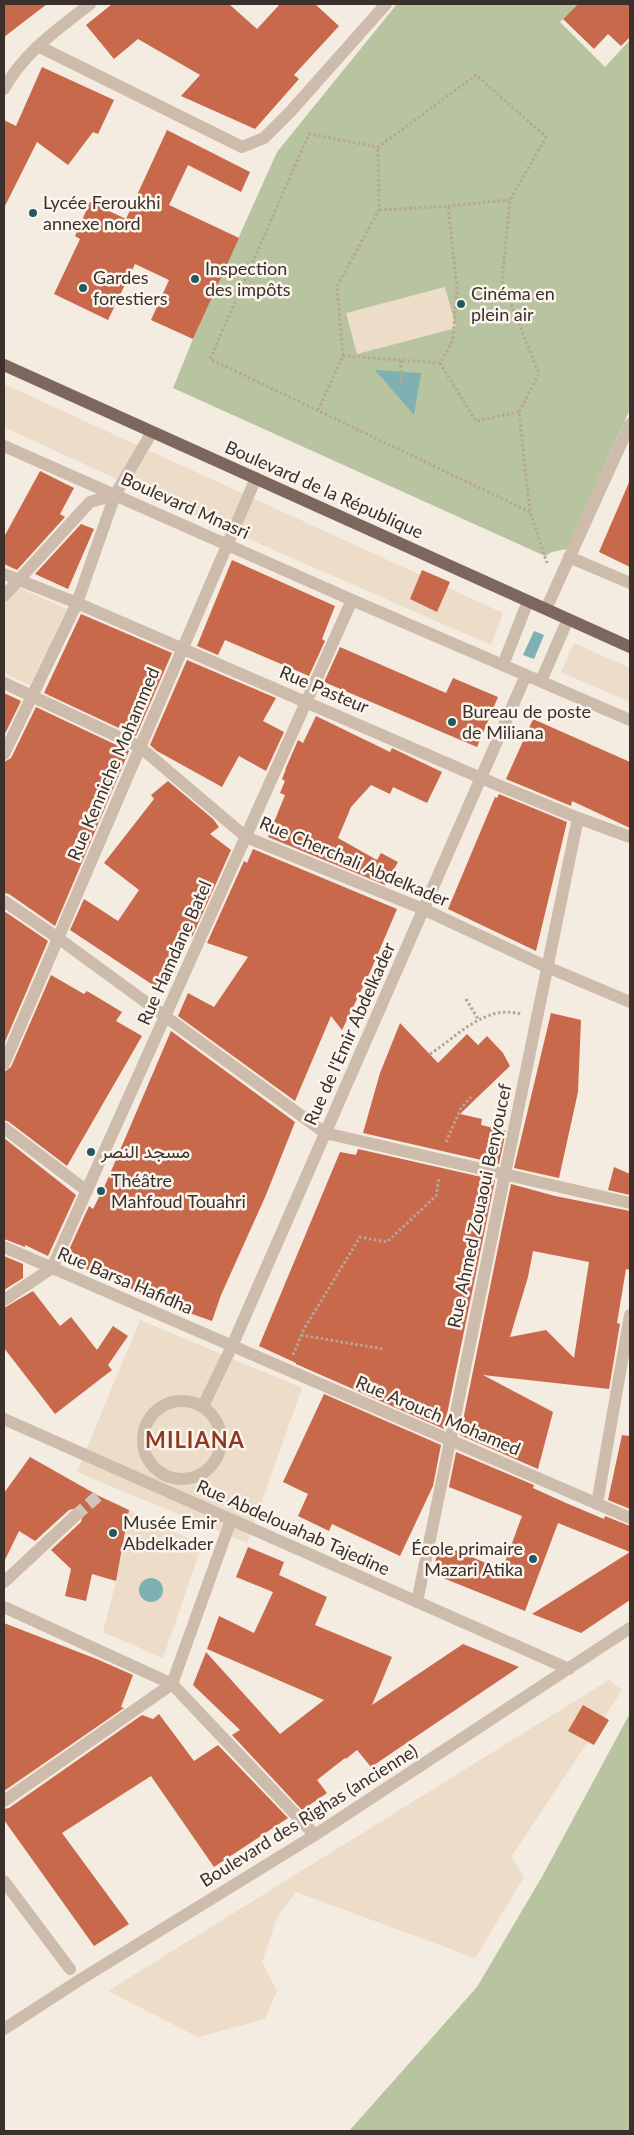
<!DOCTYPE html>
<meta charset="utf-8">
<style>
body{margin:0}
#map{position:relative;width:634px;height:2135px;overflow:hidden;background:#f4ebe1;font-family:Lato,sans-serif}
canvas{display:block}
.frame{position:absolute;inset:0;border:5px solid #3b302b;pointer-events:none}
</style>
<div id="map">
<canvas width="634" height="2135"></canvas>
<div class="frame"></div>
</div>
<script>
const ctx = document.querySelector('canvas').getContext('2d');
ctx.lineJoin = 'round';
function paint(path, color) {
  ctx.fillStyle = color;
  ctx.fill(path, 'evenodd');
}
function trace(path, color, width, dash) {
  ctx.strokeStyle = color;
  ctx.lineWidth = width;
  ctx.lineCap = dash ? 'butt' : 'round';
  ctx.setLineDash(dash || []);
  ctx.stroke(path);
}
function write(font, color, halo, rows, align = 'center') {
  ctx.font = font + ' Lato,Vazirmatn,sans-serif';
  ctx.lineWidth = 5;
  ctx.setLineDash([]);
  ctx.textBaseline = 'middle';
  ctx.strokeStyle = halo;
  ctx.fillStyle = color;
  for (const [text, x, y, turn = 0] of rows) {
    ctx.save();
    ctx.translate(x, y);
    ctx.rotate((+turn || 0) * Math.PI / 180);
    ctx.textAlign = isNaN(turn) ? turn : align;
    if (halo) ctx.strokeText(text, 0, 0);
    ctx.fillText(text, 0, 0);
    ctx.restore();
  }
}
paint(new Path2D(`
 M 397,4 L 578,4 L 560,22 L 605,67 L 630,40 L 630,409 L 567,549 L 552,552 L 545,556 L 173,388 L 193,339 L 277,152 Z
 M 630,1713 L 630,2131 L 349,2131 L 477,1987 L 543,1875 Z`), '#b8c4a0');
paint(new Path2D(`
 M 445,287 L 456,328 L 357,354 L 346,313 Z
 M 4,384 L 503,613 L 491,645 L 192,514 L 4,427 Z
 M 19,588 L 67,609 L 30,685 L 4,673 L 4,604 Z
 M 574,643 L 630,668 L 630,702 L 561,672 Z
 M 140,1320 L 302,1388 L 247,1543 L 77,1472 Z
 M 129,1510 L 202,1545 L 163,1658 L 103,1632 L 116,1581 Z
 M 609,1680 L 622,1690 L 511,1857 L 524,1877 L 475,1958 L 296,1892 L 276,1920 L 262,1962 L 277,1991 L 265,2019 L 198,2037 L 108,1991 Z`), '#ecdcc8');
paint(new Path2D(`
 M 375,370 L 421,373 L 414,415 Z
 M 534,631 L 544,635 L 534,659 L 523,655 Z
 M139 1590a12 12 0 1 1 24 0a12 12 0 1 1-24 0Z`), '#7fb0b2');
paint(new Path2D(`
 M 4,4 L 47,4 L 4,37 Z
 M 112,4 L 229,4 L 257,29 L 280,4 L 315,4 L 339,26 L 294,75 L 299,79 L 255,129 L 181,96 L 200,75 L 138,39 L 114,59 L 86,25 Z
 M 578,4 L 630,4 L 630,37 L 621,46 L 608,34 L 594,49 L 563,19 Z
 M 42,67 L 114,100 L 98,134 L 93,132 L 68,165 L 37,142 L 4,208 L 4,120 L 16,126 Z
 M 167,130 L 250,172 L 241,192 L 188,165 L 169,205 L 239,238 L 193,339 L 151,320 L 169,280 L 135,264 L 108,320 L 54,294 L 80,239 L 75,236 L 90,202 L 126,219 Z
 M 40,471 L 74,488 L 60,514 L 65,517 L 17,570 L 4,564 L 4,537 Z
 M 630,480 L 630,567 L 599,552 Z
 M 81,524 L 94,529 L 68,589 L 35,574 Z
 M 232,560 L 335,606 L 322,639 L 325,641 L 309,676 L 225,640 L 218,655 L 197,646 Z
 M 422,570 L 450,582 L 437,612 L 410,599 Z
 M 81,614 L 172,653 L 136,736 L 44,693 Z
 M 340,647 L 446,693 L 453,678 L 498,697 L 477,747 L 324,682 Z
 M 187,660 L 276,698 L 263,721 L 284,732 L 266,771 L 239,756 L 222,787 L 157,751 L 150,745 Z
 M 4,693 L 21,701 L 4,736 Z
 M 36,707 L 129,751 L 55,926 L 9,894 L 4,893 L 4,762 L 11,758 Z
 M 316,716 L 390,752 L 392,748 L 442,772 L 427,803 L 393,787 L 390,794 L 371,785 L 351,807 L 338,838 L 377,860 L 381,853 L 398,862 L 385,885 L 268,837 L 285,795 L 280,793 L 285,781 L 282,779 L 286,769 L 285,770 L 298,740 L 303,743 Z
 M 533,719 L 630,762 L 630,828 L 572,801 L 571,806 L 506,779 Z
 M 168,781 L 213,819 L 219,827 L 210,834 L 231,850 L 192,937 L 190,936 L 156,987 L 70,930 L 84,899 L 118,921 L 139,890 L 104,863 L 154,799 L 151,795 Z
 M 499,794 L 567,822 L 536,951 L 448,909 L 495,797 L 497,798 Z
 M 253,849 L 397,909 L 371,970 L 342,1030 L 331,1016 L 295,1101 L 178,1016 L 188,993 L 214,1007 L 248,957 L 207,943 L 244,861 L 247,863 Z
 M 4,911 L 48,941 L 4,1044 Z
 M 51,975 L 84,994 L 87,991 L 122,1012 L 116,1021 L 142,1036 L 67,1166 L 9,1122 L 4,1120 L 4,1072 L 11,1067 Z
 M 551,1013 L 581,1020 L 578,1092 L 559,1178 L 514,1168 Z
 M 400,1023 L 438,1063 L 467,1034 L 478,1045 L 487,1036 L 503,1053 L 510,1066 L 460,1114 L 482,1119 L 481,1125 L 506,1131 L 499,1164 L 363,1133 L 380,1073 Z
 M 171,1031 L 295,1122 L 266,1195 L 221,1295 L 212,1321 L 178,1309 L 74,1264 L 68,1252 L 89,1206 L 93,1209 L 106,1183 Z
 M 4,1138 L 76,1195 L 48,1256 L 25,1245 L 25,1247 L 4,1239 Z
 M 358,1149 L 495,1180 L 444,1429 L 296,1364 L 296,1363 L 259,1346 L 340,1152 L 356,1155 Z
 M 614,1167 L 630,1174 L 630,1195 L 608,1190 Z
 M 511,1184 L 555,1196 L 630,1211 L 630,1270 L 626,1269 L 617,1323 L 620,1324 L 609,1389 L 483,1375 L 553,1412 L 538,1469 L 460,1435 ZM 533,1251 L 589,1262 L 574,1358 L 546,1330 L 510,1337 L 528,1277 Z
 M 4,1256 L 23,1264 L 23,1278 L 4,1290 Z
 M 33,1291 L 60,1326 L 71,1317 L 97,1350 L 113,1326 L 128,1336 L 108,1365 L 112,1370 L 55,1414 L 4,1348 L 4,1308 Z
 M 324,1394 L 441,1445 L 433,1486 L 400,1556 L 332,1524 L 329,1531 L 298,1516 L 308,1494 L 283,1482 Z
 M 622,1435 L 630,1436 L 630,1509 L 608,1500 Z
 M 456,1452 L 534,1485 L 533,1488 L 566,1503 L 604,1519 L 605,1516 L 630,1526 L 630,1552 L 558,1523 L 525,1611 L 433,1574 L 439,1543 L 502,1570 L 522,1516 L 449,1487 Z
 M 30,1457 L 99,1496 L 129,1510 L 116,1581 L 92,1574 L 86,1601 L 65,1596 L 71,1569 L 51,1550 L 81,1522 L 83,1514 L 78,1508 L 69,1510 L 35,1541 L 19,1531 L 4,1562 L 4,1493 Z
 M 248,1547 L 284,1562 L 279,1575 L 327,1597 L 315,1625 L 392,1657 L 372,1705 L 463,1644 L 519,1667 L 371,1767 L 357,1750 L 346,1759 L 345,1758 L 317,1780 L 327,1793 L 302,1810 L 232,1735 L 240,1730 L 193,1685 L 206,1652 L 280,1734 L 324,1700 L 207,1649 L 219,1616 L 254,1633 L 273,1592 L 236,1577 Z
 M 630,1552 L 630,1600 L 581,1633 L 532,1614 Z
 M 4,1623 L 99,1660 L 133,1675 L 121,1707 L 124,1708 L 4,1791 Z
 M 583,1705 L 609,1720 L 594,1745 L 568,1731 Z
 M 159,1714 L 194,1761 L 218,1745 L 288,1818 L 214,1867 L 151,1776 L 62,1833 L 129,1924 L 94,1946 L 4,1820 L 4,1809 L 9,1808 L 142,1715 L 153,1719 Z`), '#c8694b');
trace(new Path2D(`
 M 75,1516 L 98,1496`), '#cfc6bd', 12, [12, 6]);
trace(new Path2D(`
 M 448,206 L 509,200
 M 379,210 L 448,206 L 457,287 L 453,340 L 440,363 L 476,421 L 519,412
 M 343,356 L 440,363
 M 401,383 L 401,360
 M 318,410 L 343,356 L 337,286 L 379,210 L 378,147
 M 530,512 L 210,359 L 309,134 L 378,147 L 476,75 L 546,137 L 510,200 L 502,281 L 539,374 L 519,412 L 530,512 L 547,563
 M 466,999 L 478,1019
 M 430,1054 C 458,1036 485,1004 521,1014
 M 446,1142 L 461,1108 L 471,1097
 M 301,1335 L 383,1349
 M 293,1355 L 304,1329 L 360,1237 L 387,1242 L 436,1196 L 439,1178`), '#b9a596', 3, [2.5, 2.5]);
trace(new Path2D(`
 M 38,46 L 242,147 L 264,138 L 291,111 L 386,4
 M 4,89 C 23,53 58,29 90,4
 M 4,446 L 352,600 L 630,720
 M 569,557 L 630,583
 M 4,574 L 77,603 L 481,778 L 578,818 L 630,837
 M 4,596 L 90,502 L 115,495
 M 546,609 L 630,424
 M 503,665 L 528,601
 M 541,681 L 568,619
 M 4,683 L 140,747 L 246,837 L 423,909 L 547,967 L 630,1002
 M 4,754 L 77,603 L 115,495 L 152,432
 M 4,901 L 58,938 L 325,1133 L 630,1203
 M 4,1064 L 256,478
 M 4,1128 L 87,1191
 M 4,1247 L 630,1518
 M 4,1300 L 52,1268 L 352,600
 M143 1440a39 39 0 1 1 78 0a39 39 0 1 1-78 0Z
 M 203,1406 L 232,1346 L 526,675
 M 4,1419 L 569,1669
 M 597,1504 L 630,1315
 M 4,1582 L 75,1516
 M 417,1602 L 578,818
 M 4,1607 L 172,1684 L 315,1835
 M 4,1801 L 172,1684 L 231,1520
 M 4,1881 L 70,1969
 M 4,2029 L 78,1981 L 315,1835 L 630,1628`), '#cdbbac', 12);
trace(new Path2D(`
 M 4,365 L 630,647`), '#7d675c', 12);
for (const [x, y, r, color] of [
 [33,213,5,"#1f5a5e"],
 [195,279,5,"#1f5a5e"],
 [83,288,5,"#1f5a5e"],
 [461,304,5,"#1f5a5e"],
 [452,722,5,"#1f5a5e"],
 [91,1152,5,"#1f5a5e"],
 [101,1191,5,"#1f5a5e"],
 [113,1533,5,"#1f5a5e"],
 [533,1559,5,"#1f5a5e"]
]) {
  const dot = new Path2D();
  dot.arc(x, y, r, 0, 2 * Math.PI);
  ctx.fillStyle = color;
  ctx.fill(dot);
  trace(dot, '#fbf5ee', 2);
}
write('18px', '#3b302b', '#fbf5ee', [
 ["Lycée Feroukhi",43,203],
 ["annexe nord",43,224],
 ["Inspection",205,269],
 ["des impôts",205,290],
 ["Gardes",93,278],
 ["forestiers",93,299],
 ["Cinéma en",471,294],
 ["plein air",471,315],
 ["Bureau de poste",462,712],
 ["de Miliana",462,733],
 ["مسجد النصر",101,1152],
 ["Théâtre",111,1181],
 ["Mahfoud Touahri",111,1202],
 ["Musée Emir",123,1523],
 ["Abdelkader",123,1544],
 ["École primaire",523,1549,"right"],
 ["Mazari Atika",523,1570,"right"]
], 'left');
write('18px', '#3b302b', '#fbf5ee', [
 ["Boulevard de la République",324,490,24],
 ["Boulevard Mnasri",185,506,24],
 ["Rue Pasteur",324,690,23],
 ["Rue Kenniche Mohammed",114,764,-67],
 ["Rue Cherchali Abdelkader",354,862,23],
 ["Rue Hamdane Batel",175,953,-66],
 ["Rue de l'Emir Abdelkader",350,1034,-66],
 ["Rue Ahmed Zouaoui Benyoucef",480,1206,-78],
 ["Rue Barsa Hafidha",125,1281,23],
 ["Rue Arouch Mohamed",438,1416,23],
 ["Rue Abdelouahab Tajedine",293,1528,24],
 ["Boulevard des Righas (ancienne)",309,1816,-32]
]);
ctx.letterSpacing = '1px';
write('bold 22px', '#8c3b22', '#fbf5ee', [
 ["MILIANA",195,1441]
]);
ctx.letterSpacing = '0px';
</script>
